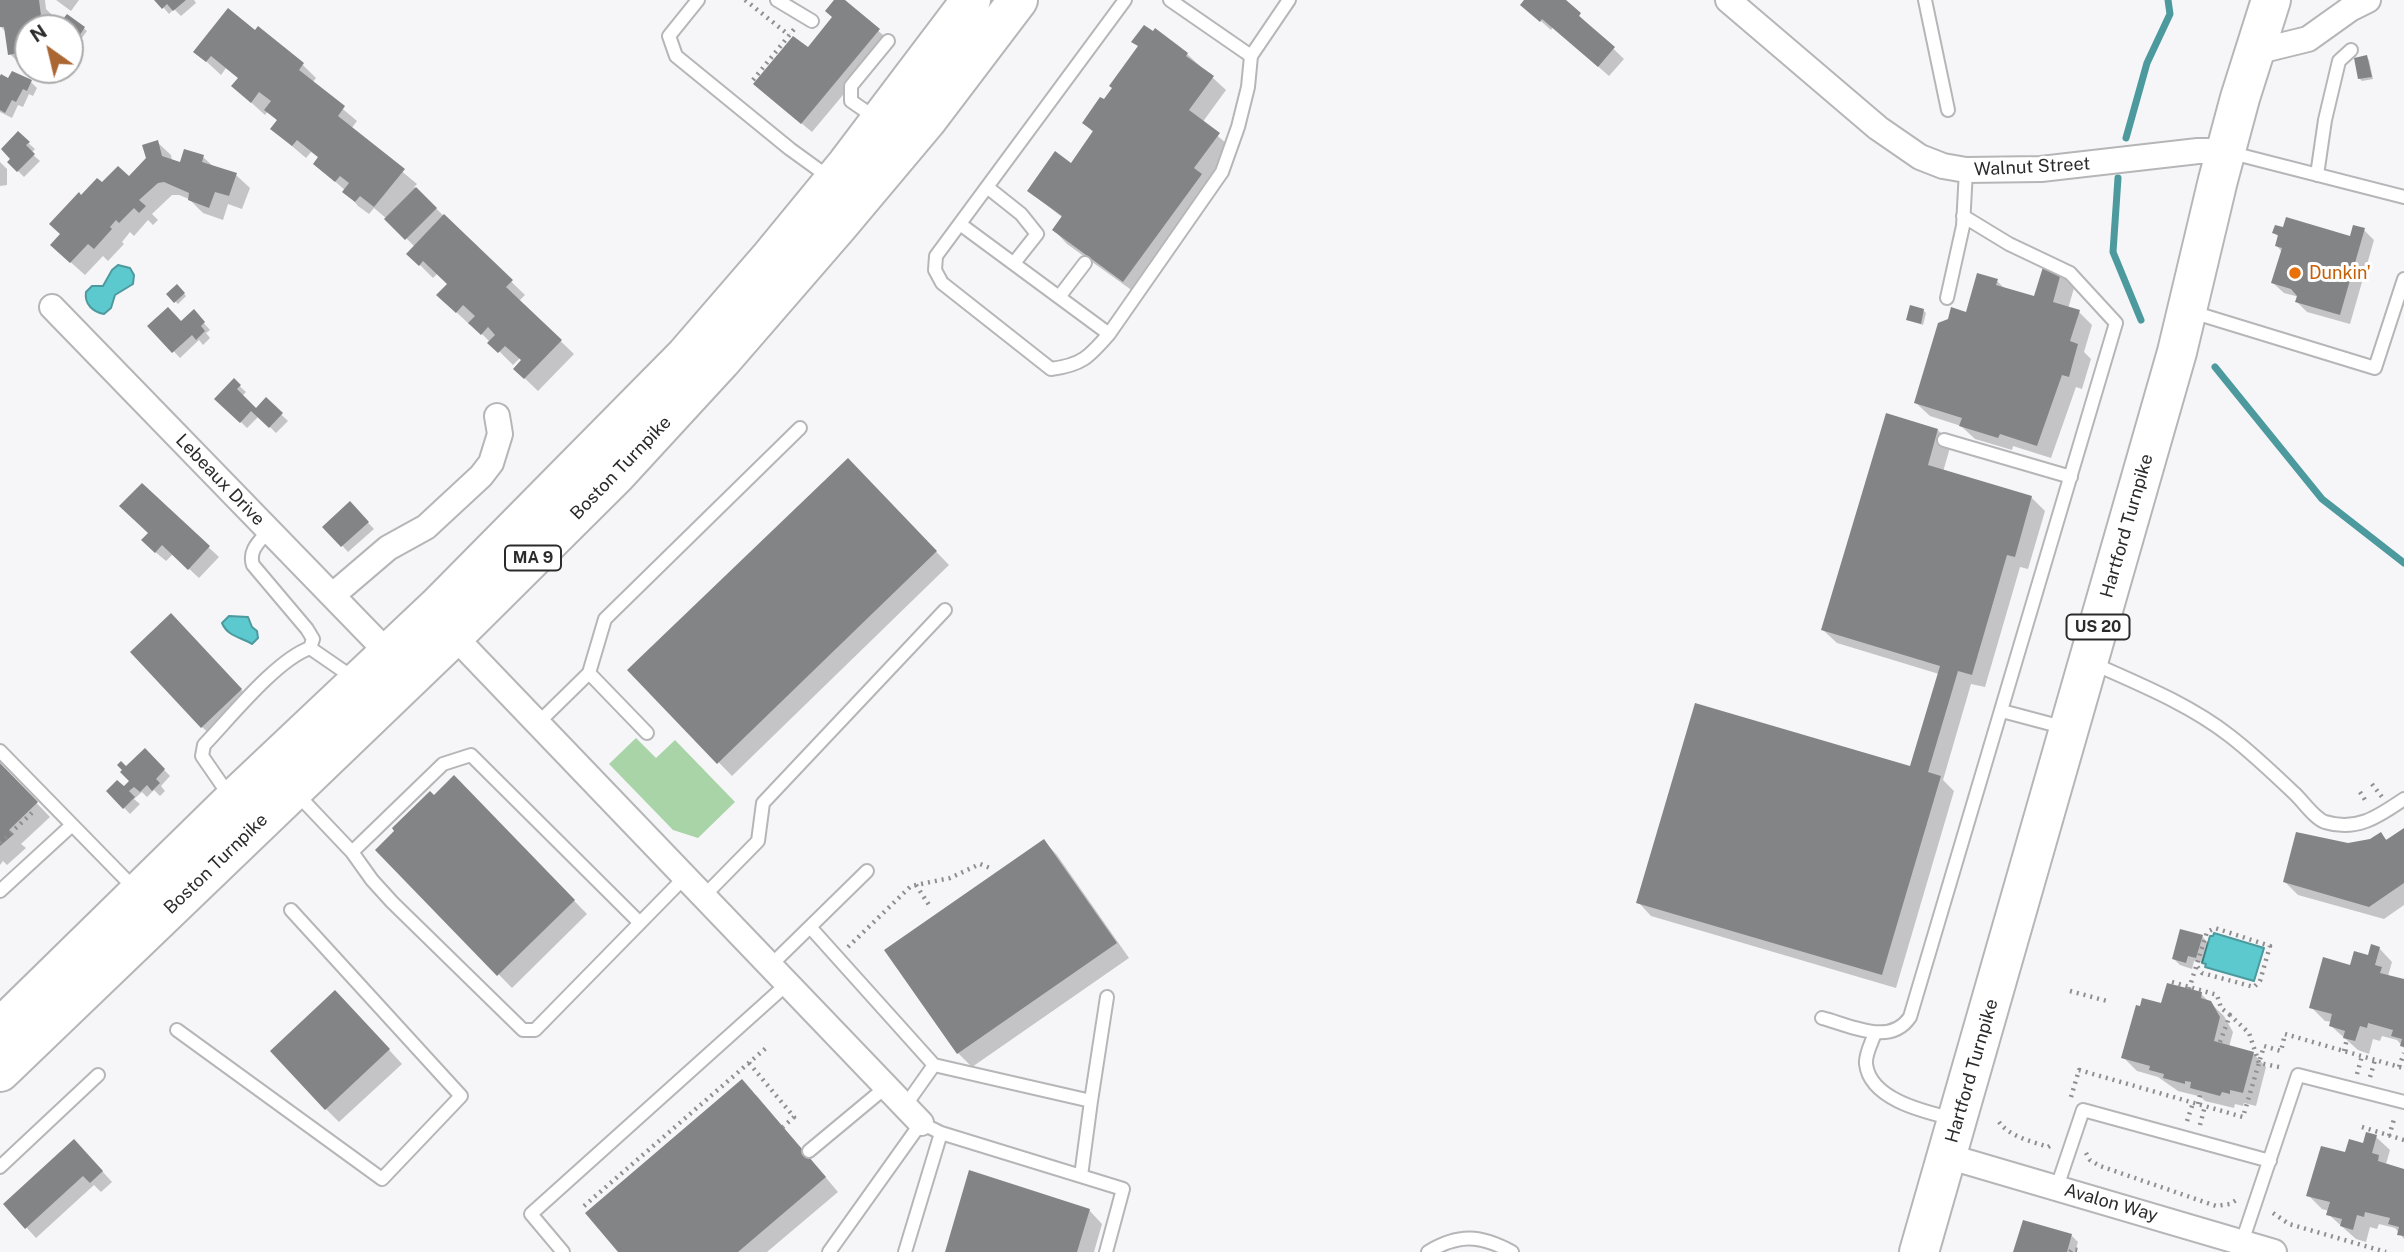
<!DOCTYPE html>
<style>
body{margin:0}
#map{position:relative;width:2404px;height:1252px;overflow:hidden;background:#f6f6f9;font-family:"Public Sans",sans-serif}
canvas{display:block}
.north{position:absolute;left:14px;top:14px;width:70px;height:70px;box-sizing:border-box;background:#fff;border:2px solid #aaaaab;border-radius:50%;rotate:326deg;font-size:19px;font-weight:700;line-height:28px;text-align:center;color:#2b2b2c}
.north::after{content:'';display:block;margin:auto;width:24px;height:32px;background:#aa6734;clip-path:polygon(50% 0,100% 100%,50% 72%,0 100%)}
</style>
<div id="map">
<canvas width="2404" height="1252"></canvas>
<div class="north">N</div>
</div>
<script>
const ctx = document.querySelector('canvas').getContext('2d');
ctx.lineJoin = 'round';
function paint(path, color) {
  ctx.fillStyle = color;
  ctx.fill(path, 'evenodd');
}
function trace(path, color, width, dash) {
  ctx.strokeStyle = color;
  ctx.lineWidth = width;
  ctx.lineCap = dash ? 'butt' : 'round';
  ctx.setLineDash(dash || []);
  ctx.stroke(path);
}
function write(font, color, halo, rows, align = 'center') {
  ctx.font = font + ' "Public Sans",sans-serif';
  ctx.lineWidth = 6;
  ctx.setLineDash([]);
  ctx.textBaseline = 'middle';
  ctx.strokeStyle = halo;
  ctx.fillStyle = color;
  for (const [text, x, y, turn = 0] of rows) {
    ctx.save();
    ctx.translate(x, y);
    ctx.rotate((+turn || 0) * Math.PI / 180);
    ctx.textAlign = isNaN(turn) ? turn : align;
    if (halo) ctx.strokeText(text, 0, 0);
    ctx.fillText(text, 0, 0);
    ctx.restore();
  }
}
paint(new Path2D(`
 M 636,738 L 656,758 L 675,740 L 735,802 L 698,838 L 673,830 L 609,764 Z`), '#a8d4a7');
const water = new Path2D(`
 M 118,265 L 130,268 L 134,275 L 133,284 L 115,295 L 111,308 L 104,314 C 93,312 84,304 86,292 L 92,286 L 103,286 L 112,270 Z
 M 229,616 L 248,617 L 252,627 L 257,631 L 258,638 L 252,644 C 241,637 228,637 222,623 Z
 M 2214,933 L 2264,948 L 2254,981 L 2205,967 L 2206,964 L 2202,963 L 2210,936 L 2213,936 Z`);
paint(water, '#5cc9cf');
trace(water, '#4d9a9e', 2);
paint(new Path2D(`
 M 0,0 L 45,0 L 46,9 L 51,14 L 53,28 L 28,28 L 28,68 L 24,68 L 10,54 L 7,33 L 1,27 Z
 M 56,0 L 79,0 L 71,11 Z
 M 157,0 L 194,0 L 196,3 L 181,16 L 174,9 L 169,14 Z
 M 836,0 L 842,0 L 889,40 L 812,132 L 766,94 L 808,50 L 834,18 Z
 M 1527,0 L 1563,0 L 1624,59 L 1609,76 L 1553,27 L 1551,30 L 1533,14 Z
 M 68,16 L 87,31 L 81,39 L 70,31 L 70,28 L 66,28 Z
 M 196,52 L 303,65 L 316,78 L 312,83 L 357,121 L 351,129 L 417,184 L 414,187 L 525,295 L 519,301 L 574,354 L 538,391 L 515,369 L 523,361 L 520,358 L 513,365 L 472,324 L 470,325 L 452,308 L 449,284 L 438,273 L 433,278 L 409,254 L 415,247 L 387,219 L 374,208 L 369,214 L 358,206 L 346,191 L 315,164 L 319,158 L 311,152 L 306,158 L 272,129 L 278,121 L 268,111 L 265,115 L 233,86 L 239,79 L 226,68 L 221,75 Z
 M 1187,54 L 1226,90 L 1202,123 L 1232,148 L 1207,182 L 1214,189 L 1137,294 L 1067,244 L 1054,230 L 1063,218 L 1029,191 L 1071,165 L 1094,133 L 1084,123 L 1104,102 Z
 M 2367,57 L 2369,60 L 2373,79 L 2362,81 L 2359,78 Z
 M 30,70 L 67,70 L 35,75 Z
 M 0,80 L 31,82 L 37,88 L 33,96 L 29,94 L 23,107 L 18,105 L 12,118 L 0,112 Z
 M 18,134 L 35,149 L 31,153 L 40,161 L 24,177 L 9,162 Z
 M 157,142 L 171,155 L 172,161 L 181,164 L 203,157 L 214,167 L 236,175 L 250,188 L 242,209 L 228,204 L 223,220 L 203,213 L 189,199 L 179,195 L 172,195 L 152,214 L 158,220 L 153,225 L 148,220 L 134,236 L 130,232 L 122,242 L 124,244 L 108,261 L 103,256 L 85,275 L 66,258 L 62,234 L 81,197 L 102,185 L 129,178 L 148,159 Z
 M 0,162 L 7,169 L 7,185 L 0,186 Z
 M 2364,230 L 2374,240 L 2350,324 L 2307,312 L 2297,302 L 2299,297 L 2284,293 L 2273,283 L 2282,252 L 2277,246 L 2279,237 L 2274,233 L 2351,238 Z
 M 2060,274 L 2074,288 L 2068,309 L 2079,312 L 2092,325 L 2084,352 L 2091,359 L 2082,389 L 2076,387 L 2051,458 L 2013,446 L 2012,450 L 1975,439 L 1961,426 L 1930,416 L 1916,403 L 1967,314 L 1997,281 L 2006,290 L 2036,298 Z
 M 177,286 L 186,296 L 178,304 L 168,294 Z
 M 1923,310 L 1926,313 L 1923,325 L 1908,320 Z
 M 194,312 L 210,330 L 206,333 L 210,338 L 203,345 L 199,340 L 180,358 L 150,326 L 181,323 Z
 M 234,381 L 246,392 L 242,396 L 256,410 L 266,400 L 288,421 L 276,433 L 259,416 L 247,428 L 217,398 Z
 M 1938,430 L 1951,444 L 1943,472 L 2032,498 L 2045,511 L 2028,569 L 2020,567 L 1985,687 L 1971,684 L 1943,780 L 1954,791 L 1896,988 L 1651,916 L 1638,902 L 1911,769 L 1939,674 L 1837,643 L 1823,630 Z
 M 848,460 L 949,565 L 732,776 L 629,670 Z
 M 142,485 L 219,557 L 199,578 L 173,554 L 166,561 L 153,550 Z
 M 350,504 L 374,529 L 348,552 L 325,527 Z
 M 181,625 L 251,700 L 212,736 L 202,727 Z
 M 145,750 L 170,776 L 161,786 L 165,791 L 160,796 L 154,790 L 147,797 L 142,792 L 134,799 L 140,804 L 130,814 L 108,791 L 124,789 L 131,781 L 126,768 Z
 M 0,765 L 50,817 L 21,844 L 26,848 L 7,865 L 3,861 L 0,865 Z
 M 454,777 L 587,914 L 512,988 L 377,850 Z
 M 2404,830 L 2404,905 L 2384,919 L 2298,895 L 2284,881 L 2348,845 L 2371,840 L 2380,834 L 2388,841 Z
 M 1044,841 L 1057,855 L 1129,958 L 972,1067 L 958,1053 L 886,951 Z
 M 2202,936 L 2208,943 L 2203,963 L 2194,961 L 2192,969 L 2180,965 L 2174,959 Z
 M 2379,948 L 2392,962 L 2388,976 L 2404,981 L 2404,1048 L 2397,1040 L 2382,1036 L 2380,1041 L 2373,1039 L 2369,1054 L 2358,1050 L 2331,1026 L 2332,1022 L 2325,1021 L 2311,1007 L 2351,967 L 2369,957 Z
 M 2201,994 L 2224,1016 L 2233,1032 L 2229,1047 L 2253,1053 L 2266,1067 L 2256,1106 L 2244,1103 L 2243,1106 L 2235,1104 L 2234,1108 L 2205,1101 L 2198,1094 L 2198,1096 L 2178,1091 L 2158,1077 L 2137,1071 L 2123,1057 L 2162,1006 Z
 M 349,1006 L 402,1064 L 339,1122 L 326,1109 Z
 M 756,1095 L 838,1192 L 767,1252 L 621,1252 Z
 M 2376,1137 L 2390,1150 L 2386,1164 L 2404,1170 L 2404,1239 L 2395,1228 L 2379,1224 L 2377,1229 L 2370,1227 L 2366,1242 L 2356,1239 L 2328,1214 L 2329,1211 L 2322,1209 L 2308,1195 L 2347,1155 Z
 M 84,1151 L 112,1182 L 101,1192 L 94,1185 L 36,1238 L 5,1204 Z
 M 1089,1210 L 1102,1224 L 1094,1252 L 947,1252 Z
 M 2071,1235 L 2078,1242 L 2075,1252 L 2015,1252 Z`), '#0003');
trace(new Path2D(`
 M 2126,138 L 2147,63 L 2170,14 L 2168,0
 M 2118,178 L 2113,252 L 2141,320
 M 2215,367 L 2322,499 L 2404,563`), '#4d9a9e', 7);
paint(new Path2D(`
 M 0,0 L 39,0 L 42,23 L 49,22 L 50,28 L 28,28 L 28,61 L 20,62 L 19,53 L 8,55 L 4,27 L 0,27 Z
 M 154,0 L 186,0 L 173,11 L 167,4 L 162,9 Z
 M 834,0 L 845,0 L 880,29 L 801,124 L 753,84 L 793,36 L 808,47 L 832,17 L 825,11 Z
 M 1524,0 L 1566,0 L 1581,13 L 1579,16 L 1615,47 L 1598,67 L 1542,19 L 1540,22 L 1520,5 Z
 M 228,8 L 255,30 L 258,26 L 304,63 L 299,70 L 345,106 L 338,116 L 405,169 L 374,207 L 360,196 L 355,202 L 342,192 L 349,183 L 340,176 L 335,182 L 313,164 L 318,157 L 297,140 L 292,146 L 270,129 L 277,120 L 264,110 L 271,101 L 259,92 L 251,103 L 231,86 L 238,78 L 211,56 L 206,62 L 193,52 Z
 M 67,14 L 85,27 L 78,38 L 70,32 L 70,28 L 64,28 L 59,24 Z
 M 1144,25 L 1153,31 L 1155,28 L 1188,53 L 1186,56 L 1214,76 L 1189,110 L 1220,133 L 1194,168 L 1202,174 L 1123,282 L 1052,230 L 1062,216 L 1027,191 L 1055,151 L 1071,163 L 1093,131 L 1082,123 L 1100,97 L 1104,99 L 1112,88 L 1109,86 L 1138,46 L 1131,42 Z
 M 2367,55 L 2372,77 L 2358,79 L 2354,58 Z
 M 12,71 L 32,80 L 27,91 L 23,89 L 16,102 L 12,100 L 5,113 L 0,110 L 0,76 L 1,74 L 8,78 Z
 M 18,131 L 30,142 L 26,145 L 35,154 L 17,172 L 7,162 L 10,159 L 1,149 Z
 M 158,140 L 162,156 L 180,162 L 184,149 L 204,155 L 202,162 L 237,173 L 229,196 L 215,192 L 209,208 L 188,200 L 189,193 L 164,182 L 158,183 L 139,200 L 146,206 L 139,213 L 134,208 L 119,223 L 116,220 L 110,227 L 112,229 L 94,249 L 88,244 L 70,263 L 50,245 L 60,234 L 49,224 L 79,192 L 81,195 L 97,178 L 102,182 L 118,166 L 129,176 L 146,158 L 142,145 Z
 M 416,187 L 437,208 L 405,240 L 384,219 Z
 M 444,214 L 513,280 L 506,287 L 562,340 L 524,379 L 513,369 L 521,360 L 505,346 L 498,353 L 487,343 L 495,335 L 488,327 L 481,335 L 468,323 L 475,316 L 463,305 L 456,313 L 436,295 L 447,284 L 423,261 L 419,266 L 406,254 Z
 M 2286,217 L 2350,236 L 2353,225 L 2365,228 L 2340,315 L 2295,302 L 2297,296 L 2291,289 L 2271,283 L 2282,248 L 2275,246 L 2278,235 L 2272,233 L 2275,225 L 2283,227 Z
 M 2043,267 L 2061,273 L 2053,302 L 2080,310 L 2070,341 L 2078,344 L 2069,377 L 2062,375 L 2037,446 L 2000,434 L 1998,438 L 1959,426 L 1962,418 L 1914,403 L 1938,323 L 1948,319 L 1951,307 L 1966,312 L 1977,273 L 1998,279 L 1996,285 L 2034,296 Z
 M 177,284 L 185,293 L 174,303 L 166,294 Z
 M 1910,305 L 1924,309 L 1921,324 L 1906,320 Z
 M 168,307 L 181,321 L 194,309 L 205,322 L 201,326 L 205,331 L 196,340 L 192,335 L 172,353 L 147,326 Z
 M 234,378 L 241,385 L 237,389 L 256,408 L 266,397 L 283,413 L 269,428 L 251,411 L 240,423 L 214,399 Z
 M 1886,413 L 1938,429 L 1928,465 L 2032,496 L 2015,557 L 2007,555 L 1972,675 L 1958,671 L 1928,772 L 1941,776 L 1882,975 L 1636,903 L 1695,703 L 1910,766 L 1940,666 L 1821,630 Z
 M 848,458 L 937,551 L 717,764 L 627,670 Z
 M 142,483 L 210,546 L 188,570 L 162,545 L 155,553 L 141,540 L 148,533 L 119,506 Z
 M 350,501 L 369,522 L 341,547 L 322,527 Z
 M 171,613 L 242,689 L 201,728 L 130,652 Z
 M 145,748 L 165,769 L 156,779 L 160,783 L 152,791 L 147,785 L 140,792 L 134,787 L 129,791 L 135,797 L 123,809 L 106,791 L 117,780 L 124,786 L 129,781 L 120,772 L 122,770 L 117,765 L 121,761 L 126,766 Z
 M 0,763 L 38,802 L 9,830 L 14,834 L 0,846 Z
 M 454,775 L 575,900 L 497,976 L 375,850 L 394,831 L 392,828 L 430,791 L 434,795 Z
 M 2404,828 L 2404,883 L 2369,907 L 2283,882 L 2296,832 L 2348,843 L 2370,839 L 2381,832 L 2386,840 Z
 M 1044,839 L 1117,943 L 957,1054 L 884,950 Z
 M 2180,929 L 2203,935 L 2196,958 L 2188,956 L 2186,963 L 2172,959 Z
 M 2371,944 L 2380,947 L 2375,965 L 2382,967 L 2380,973 L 2404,979 L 2404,1047 L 2400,1046 L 2402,1039 L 2391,1036 L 2393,1030 L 2368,1023 L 2367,1028 L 2360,1026 L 2355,1041 L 2343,1038 L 2345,1031 L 2329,1026 L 2332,1014 L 2309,1008 L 2323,957 L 2350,965 L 2354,951 L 2368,955 Z
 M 2167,983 L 2202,992 L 2201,998 L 2211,1001 L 2220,1017 L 2214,1041 L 2254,1052 L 2243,1093 L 2230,1090 L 2230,1094 L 2222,1092 L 2220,1096 L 2190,1088 L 2191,1082 L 2185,1081 L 2185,1084 L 2163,1078 L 2164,1074 L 2149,1070 L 2150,1066 L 2121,1058 L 2136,1005 L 2140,1006 L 2142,998 L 2161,1003 Z
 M 335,990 L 390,1049 L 325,1110 L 270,1051 Z
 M 742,1079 L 826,1177 L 738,1252 L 618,1252 L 585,1213 Z
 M 2366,1132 L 2377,1135 L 2372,1153 L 2379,1155 L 2378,1161 L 2404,1169 L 2404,1236 L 2397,1235 L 2399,1227 L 2388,1224 L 2390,1218 L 2365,1212 L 2364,1217 L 2357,1215 L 2353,1230 L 2340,1226 L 2342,1219 L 2326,1215 L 2330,1202 L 2306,1196 L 2321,1146 L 2345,1152 L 2349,1139 L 2363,1143 Z
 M 74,1139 L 103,1171 L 90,1183 L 83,1176 L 25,1229 L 3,1204 Z
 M 969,1170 L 1090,1209 L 1077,1252 L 945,1252 Z
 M 2023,1220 L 2072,1234 L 2067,1252 L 2013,1252 Z`), '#838486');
const service = new Path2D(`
 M 698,0 L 669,36 L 676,56 L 790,149 L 830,178
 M 777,0 L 812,21
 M 1125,0 L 936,256 L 935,270 L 942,283 L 1051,369 C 1082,365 1089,357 1109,334 L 1222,172 L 1238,127 L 1248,87 L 1251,56 L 1289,0
 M 1170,0 L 1251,56
 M 1925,0 L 1948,110
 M 877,119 L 851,101 L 851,86 L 888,41
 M 2228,152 L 2404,197
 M 2317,175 L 2325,120 L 2339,61 L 2351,50
 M 987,187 L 1021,214 L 1037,234 L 1014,263
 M 960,224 L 1109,334
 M 1059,297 L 1085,263
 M 1947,298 L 1963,226 L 1966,170
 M 2192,312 L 2375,368 L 2404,279
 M 1944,440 L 2071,477
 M 269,530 C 260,541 248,550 253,565 L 307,629 L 313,639 L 310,648
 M 2092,663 C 2139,684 2189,704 2230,736 C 2252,753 2273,773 2294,793 C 2303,801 2314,818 2325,822 C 2357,832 2379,816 2404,799
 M 589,673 L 647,733
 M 2002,711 L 2066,728
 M 537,724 L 589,673 L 605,619 L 800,428
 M 0,751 L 135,889
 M 296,793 L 352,852 L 372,880 L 392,902 L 523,1030 L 535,1030 L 684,878
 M 231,798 L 202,756 L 204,745 C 230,718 276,660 310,648 L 355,679
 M 352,852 L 443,764 L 471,755 L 640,923
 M 0,891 L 72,825
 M 703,897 L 758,841 L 763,803 L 945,610
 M 810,927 L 934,1065 L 905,1106
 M 770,966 L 867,871
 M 1822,1018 C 1850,1025 1890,1047 1910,1017 L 2116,323 L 2070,273 L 2009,244 L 1963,216
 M 177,1030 L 382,1179 L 461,1096 L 291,910
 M 1875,1033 C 1872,1042 1865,1054 1866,1064 C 1870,1100 1926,1112 1954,1119
 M 934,1065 L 1091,1101 L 1081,1176
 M 1091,1101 L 1107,997
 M 809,1151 L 886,1087
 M 0,1167 L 98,1075
 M 2057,1187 L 2083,1110 L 2270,1161
 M 2242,1242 L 2298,1075 L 2404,1102
 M 563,1252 L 531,1214 L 787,984
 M 829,1252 L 921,1123 L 941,1133 L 1123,1189 L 1106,1252
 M 905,1252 L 941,1133
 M 1428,1252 C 1459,1233 1481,1235 1512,1252`);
const minor = new Path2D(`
 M 1728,0 L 1878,128 L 1920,157 L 1943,166 L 1966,170 L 2041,169 L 2198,151 L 2226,151
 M 2255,52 L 2308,39 L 2350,9 L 2368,0
 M 52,307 L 388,653
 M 333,595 L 388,548 L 426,527 L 481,476 L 491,463 L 500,434 L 497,416
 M 454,636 L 921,1123
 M 1947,1156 L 2274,1252`);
const primary = new Path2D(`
 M 1919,1252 L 2177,352 L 2218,180 L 2240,98 L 2271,0`);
const trunk = new Path2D(`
 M 0,1028 L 241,792 L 439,605 L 686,355 L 769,259 L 847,164 L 971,0
 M 0,1072 L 454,636 L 617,474 L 721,361 L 838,226 L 927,120 L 1018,0`);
trace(service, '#b6b6b8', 16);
trace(minor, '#b6b6b8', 28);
trace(primary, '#b6b6b8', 42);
trace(trunk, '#b6b6b8', 42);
trace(new Path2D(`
 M 745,0 L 789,35
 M 753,80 L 795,28
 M 2372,784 L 2382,797
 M 2360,792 L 2367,803
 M 0,843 L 35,810
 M 916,885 L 931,908
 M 848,947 L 911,886 L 950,878 L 980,864 L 990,868
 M 2172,982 L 2217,995 L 2221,1008 L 2230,1015
 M 2189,989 L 2207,932 L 2215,928 L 2270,946 L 2260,981 L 2254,987 L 2202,973 L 2196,965
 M 2070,991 L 2107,1001
 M 2220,1042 L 2230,1015 L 2249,1033 L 2259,1063 L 2279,1067
 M 2344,1051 L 2347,1039
 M 749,1063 L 794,1117 L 783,1127
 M 2399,1067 L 2404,1053
 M 2357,1074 L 2362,1056
 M 2370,1077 L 2375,1060
 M 2071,1097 L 2079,1070 L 2243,1117 L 2264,1046 L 2281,1051 L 2285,1034 L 2403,1068
 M 2198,1104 L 2201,1091
 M 2187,1121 L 2193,1103
 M 1999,1122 C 2010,1137 2031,1141 2048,1147 L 2053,1144
 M 2200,1125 L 2205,1106
 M 2362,1127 L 2404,1140
 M 2389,1136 L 2395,1116
 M 2086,1153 L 2090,1160 L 2100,1166 L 2216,1206 L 2230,1204 L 2238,1199
 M 584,1206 L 766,1048
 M 2273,1213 L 2289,1224 L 2386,1252
 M 2070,1252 L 2072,1249 L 2078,1250`), '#8f8f91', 4.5, [2, 5]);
trace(service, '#fff', 12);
trace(minor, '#fff', 24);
trace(primary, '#fff', 38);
trace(trunk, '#fff', 38);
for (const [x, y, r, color] of [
 [2295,273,7,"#e8710a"]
]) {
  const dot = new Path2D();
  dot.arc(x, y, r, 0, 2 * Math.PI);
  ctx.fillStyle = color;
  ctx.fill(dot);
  trace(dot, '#fff', 2.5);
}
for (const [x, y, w] of [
 [533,558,56],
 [2098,627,63]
]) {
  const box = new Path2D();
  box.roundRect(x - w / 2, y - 12.5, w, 25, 5);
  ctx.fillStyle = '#fff';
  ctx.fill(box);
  trace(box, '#2b2b2c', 2);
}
write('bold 16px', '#2b2b2c', null, [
 ["MA 9",533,558],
 ["US 20",2098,627]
]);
write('18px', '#2b2b2c', '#fff', [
 ["Walnut Street",2032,167,-3],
 ["Boston Turnpike",621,468,-46],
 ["Lebeaux Drive",220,480,46],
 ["Hartford Turnpike",2127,526,-74],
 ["Boston Turnpike",216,864,-44],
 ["Hartford Turnpike",1972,1071,-74],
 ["Avalon Way",2111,1203,16]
]);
write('18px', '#c56008', '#fff', [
 ["Dunkin'",2309,273]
], 'left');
</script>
